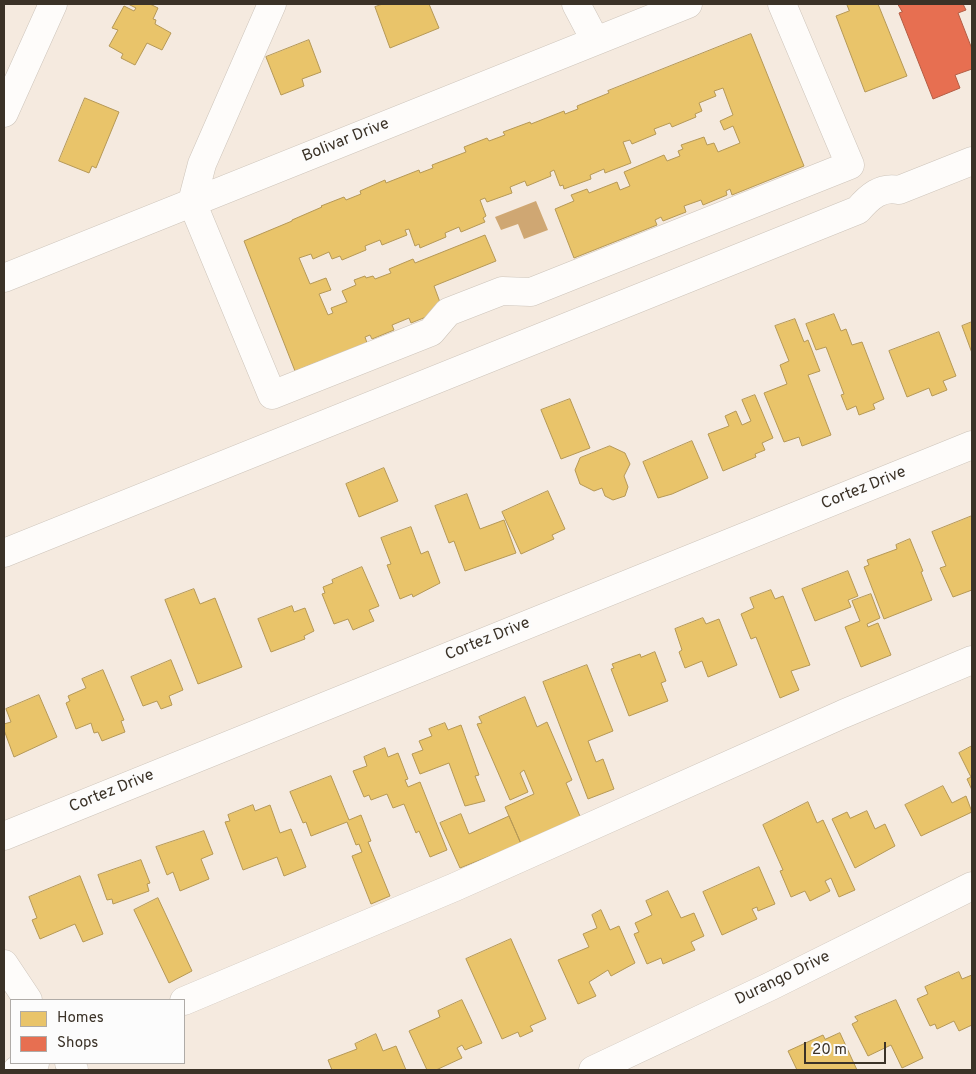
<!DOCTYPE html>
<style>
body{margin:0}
#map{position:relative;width:976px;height:1074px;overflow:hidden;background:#f5eadf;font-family:Overpass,sans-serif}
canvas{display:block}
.frame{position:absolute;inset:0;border:5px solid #3b3227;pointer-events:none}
.legend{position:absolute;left:10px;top:999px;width:175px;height:65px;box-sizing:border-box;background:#fcfcfc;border:1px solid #afaba7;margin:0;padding:6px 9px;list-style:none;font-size:15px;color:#3b3227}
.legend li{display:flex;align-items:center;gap:10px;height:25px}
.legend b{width:25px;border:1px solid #afaba7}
.scale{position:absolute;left:804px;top:1042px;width:82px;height:22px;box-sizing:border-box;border:2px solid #3b3227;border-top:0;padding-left:6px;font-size:15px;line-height:18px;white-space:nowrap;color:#3b3227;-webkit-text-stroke:4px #fcfcfc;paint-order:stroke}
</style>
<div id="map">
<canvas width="976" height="1074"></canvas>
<div class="frame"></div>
<ul class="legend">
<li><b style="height:14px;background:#e9c46a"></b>Homes</li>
<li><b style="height:14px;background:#e76f51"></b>Shops</li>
</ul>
<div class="scale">20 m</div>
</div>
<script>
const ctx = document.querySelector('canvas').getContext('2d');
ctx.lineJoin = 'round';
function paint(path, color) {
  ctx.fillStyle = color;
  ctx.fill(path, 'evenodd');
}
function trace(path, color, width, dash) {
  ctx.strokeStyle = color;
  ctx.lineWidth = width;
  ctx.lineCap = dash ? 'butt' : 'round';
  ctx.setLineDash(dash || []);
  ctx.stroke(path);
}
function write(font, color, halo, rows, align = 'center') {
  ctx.font = font + ' Overpass,sans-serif';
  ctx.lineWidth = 5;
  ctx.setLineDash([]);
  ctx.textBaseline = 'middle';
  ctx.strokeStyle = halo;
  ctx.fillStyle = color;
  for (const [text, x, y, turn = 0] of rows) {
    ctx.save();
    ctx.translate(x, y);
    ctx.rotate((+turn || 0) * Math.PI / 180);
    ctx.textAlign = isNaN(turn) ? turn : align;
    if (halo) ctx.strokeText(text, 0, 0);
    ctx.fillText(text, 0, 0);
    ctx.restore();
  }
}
paint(new Path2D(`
 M 536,201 L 548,230 L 524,239 L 518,224 L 501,230 L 495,217 Z`), '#cfa773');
const homes = new Path2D(`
 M 131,4 L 150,4 L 158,8 L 153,19 L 156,20 L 155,24 L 171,33 L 162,50 L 147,43 L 135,65 L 121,58 L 123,54 L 109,46 L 118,30 L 112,28 L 124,6 L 134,11 L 136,8 L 130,5 Z
 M 383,4 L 429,4 L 439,28 L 390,48 L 375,7 Z
 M 847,4 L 878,4 L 907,76 L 865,92 L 836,16 L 849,11 Z
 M 751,34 L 804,166 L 732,195 L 730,189 L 726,191 L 727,195 L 703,205 L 701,200 L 684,206 L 686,212 L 663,221 L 661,217 L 655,220 L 657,225 L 574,258 L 555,209 L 574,201 L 571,195 L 587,189 L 589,193 L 617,182 L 620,190 L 630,186 L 624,172 L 664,155 L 667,161 L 680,156 L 678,151 L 683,149 L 681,145 L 704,137 L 707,145 L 714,143 L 718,152 L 740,143 L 733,126 L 724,130 L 720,121 L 733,115 L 723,88 L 714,91 L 716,96 L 699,103 L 702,111 L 695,114 L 696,117 L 672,127 L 670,123 L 654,129 L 656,134 L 632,144 L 630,140 L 623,142 L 631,163 L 605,173 L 604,169 L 590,175 L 591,179 L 564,189 L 563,185 L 560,186 L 554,170 L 550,172 L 551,176 L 527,186 L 525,181 L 510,187 L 512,193 L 487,202 L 485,198 L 480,200 L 486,216 L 483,218 L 485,222 L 461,232 L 459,227 L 445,233 L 446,237 L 420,248 L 419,244 L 415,246 L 409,229 L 405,230 L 407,235 L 382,245 L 380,240 L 365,246 L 366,250 L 342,260 L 340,256 L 332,259 L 329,252 L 313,259 L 311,254 L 299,258 L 310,284 L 326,278 L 331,290 L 319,294 L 328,315 L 333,313 L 331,308 L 347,302 L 342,291 L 356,285 L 354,280 L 365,276 L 366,278 L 373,276 L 375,279 L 391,273 L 389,269 L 413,259 L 415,263 L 485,235 L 496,261 L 434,286 L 441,305 L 436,313 L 411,323 L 409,318 L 392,325 L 394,330 L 372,339 L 370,335 L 365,337 L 367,343 L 295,371 L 244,241 L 292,221 L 292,220 L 322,207 L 321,206 L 344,197 L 346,200 L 361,194 L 360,191 L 385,180 L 386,183 L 419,170 L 420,173 L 433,168 L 432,165 L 466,152 L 464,147 L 487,138 L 489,141 L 505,135 L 503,132 L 530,122 L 531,124 L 564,111 L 565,114 L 578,109 L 577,106 L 609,93 L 608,91 Z
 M 309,40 L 321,72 L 302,79 L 304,86 L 281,95 L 266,57 Z
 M 85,98 L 119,112 L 96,168 L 92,166 L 89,173 L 59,161 Z
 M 834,314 L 841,331 L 846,329 L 852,345 L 862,342 L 884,399 L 873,404 L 875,409 L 859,415 L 856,406 L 847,410 L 841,395 L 844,394 L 826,347 L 816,350 L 806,324 Z
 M 795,319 L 804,342 L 808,340 L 820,371 L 808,375 L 831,435 L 802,446 L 799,437 L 784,442 L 764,393 L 787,384 L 780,365 L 789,361 L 775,326 Z
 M 972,322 L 972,353 L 962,326 Z
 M 939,332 L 956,376 L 943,381 L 947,390 L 932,396 L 929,388 L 907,397 L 889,351 Z
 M 755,395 L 773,438 L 762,443 L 765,450 L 755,454 L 756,457 L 723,471 L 708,434 L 729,426 L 725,416 L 736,411 L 742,425 L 751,421 L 742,400 Z
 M 570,399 L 590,448 L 561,459 L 541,410 Z
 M 692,441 L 708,478 L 672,494 L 658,498 L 643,462 Z
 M 610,446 L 625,453 L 630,464 L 624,476 L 628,487 L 625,496 L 613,500 L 605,496 L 602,488 L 594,491 L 580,484 L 575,470 L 580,458 Z
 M 384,468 L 398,501 L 359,517 L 346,484 Z
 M 548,491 L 565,529 L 552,535 L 554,539 L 521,554 L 502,512 Z
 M 467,494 L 480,529 L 504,520 L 516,553 L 465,571 L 454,541 L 449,543 L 435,506 Z
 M 972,516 L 972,590 L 953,597 L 940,568 L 946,566 L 932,532 Z
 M 411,527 L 421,554 L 428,551 L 440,583 L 413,597 L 412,594 L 400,599 L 387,565 L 391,564 L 381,538 Z
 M 910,539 L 923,571 L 921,572 L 932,600 L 884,619 L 864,567 L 869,565 L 867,560 L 897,549 L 896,545 Z
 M 362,567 L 379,606 L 369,610 L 374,621 L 353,630 L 348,619 L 334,624 L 322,594 L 325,593 L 323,587 L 333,583 L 332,580 Z
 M 848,571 L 858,596 L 848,600 L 851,607 L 815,621 L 802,589 Z
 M 194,589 L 200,604 L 215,598 L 242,667 L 198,684 L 165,600 Z
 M 771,590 L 775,599 L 783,596 L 810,665 L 791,671 L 799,690 L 780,698 L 756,637 L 751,639 L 741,614 L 754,608 L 750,598 Z
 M 871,594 L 880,618 L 867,624 L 868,627 L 878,623 L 891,655 L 861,667 L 845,627 L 860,621 L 852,601 Z
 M 292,606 L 294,612 L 305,608 L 314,631 L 304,636 L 305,639 L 271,652 L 258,619 Z
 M 703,618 L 706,624 L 719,619 L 737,665 L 708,677 L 702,661 L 685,668 L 679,652 L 682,650 L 675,629 Z
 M 655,652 L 666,681 L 661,683 L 668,701 L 629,716 L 611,669 L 614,668 L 612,664 L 640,654 L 641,657 Z
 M 171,660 L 183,690 L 169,696 L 172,705 L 161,709 L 157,701 L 143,706 L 131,677 Z
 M 587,665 L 613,731 L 588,741 L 596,762 L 603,759 L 614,789 L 588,799 L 543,682 Z
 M 103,670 L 124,720 L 121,721 L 125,732 L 102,741 L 98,732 L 94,733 L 91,723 L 76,729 L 66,703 L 70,701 L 68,696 L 86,688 L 82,679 Z
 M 39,695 L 57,737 L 14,757 L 4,730 L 4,724 L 11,722 L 6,709 Z
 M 525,697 L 537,727 L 547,722 L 572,780 L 566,783 L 582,821 L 522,846 L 505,807 L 534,794 L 524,770 L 520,773 L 528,792 L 510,800 L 477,724 L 482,723 L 479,717 Z
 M 445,723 L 448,730 L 461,725 L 479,775 L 475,776 L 485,801 L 465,806 L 449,763 L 420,774 L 412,754 L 423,750 L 419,741 L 432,736 L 429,729 Z
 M 972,746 L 972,790 L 967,779 L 971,777 L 959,753 Z
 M 385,748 L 388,757 L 398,753 L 408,779 L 405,780 L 408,787 L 420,782 L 447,850 L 430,857 L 419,831 L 416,833 L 404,804 L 393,808 L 387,794 L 371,800 L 369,795 L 364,797 L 353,771 L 367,766 L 364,757 Z
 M 331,776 L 349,820 L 361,815 L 371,841 L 368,842 L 390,896 L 371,904 L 352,856 L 362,852 L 359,844 L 356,845 L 347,822 L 311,836 L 306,822 L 303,823 L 290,792 Z
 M 943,786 L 952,803 L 966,796 L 972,812 L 921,836 L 905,805 Z
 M 808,802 L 817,823 L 823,820 L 855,890 L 839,897 L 831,878 L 825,881 L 830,891 L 810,901 L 805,891 L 791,897 L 780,871 L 783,870 L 763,825 Z
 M 253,805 L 255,811 L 270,805 L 280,833 L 291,829 L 306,867 L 284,876 L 277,857 L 243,870 L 225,822 L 230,821 L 228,815 Z
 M 867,811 L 875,829 L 885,824 L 895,846 L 855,868 L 832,819 L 847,812 L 850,818 Z
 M 461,814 L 469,834 L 509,816 L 522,846 L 492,859 L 490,856 L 460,868 L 440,823 Z
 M 204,831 L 213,854 L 201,859 L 209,879 L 180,891 L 173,872 L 167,875 L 156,847 Z
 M 141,860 L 150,883 L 147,884 L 149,891 L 113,904 L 112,899 L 107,900 L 98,875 Z
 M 759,867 L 775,904 L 758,911 L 757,907 L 752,909 L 757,919 L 722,935 L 703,892 Z
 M 80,876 L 103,934 L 83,942 L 75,924 L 40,939 L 32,920 L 37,918 L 29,897 Z
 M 668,891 L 681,918 L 694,913 L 704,936 L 691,942 L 695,950 L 663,964 L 661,958 L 647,964 L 634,934 L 639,932 L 635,923 L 652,915 L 646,901 Z
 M 158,898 L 192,971 L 169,983 L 134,910 Z
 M 601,910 L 610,930 L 619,926 L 635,963 L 611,976 L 608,970 L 589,982 L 596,996 L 578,1004 L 558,960 L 589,947 L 583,934 L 597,928 L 592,915 Z
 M 511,939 L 546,1019 L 530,1026 L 533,1031 L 520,1037 L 518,1032 L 502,1039 L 466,959 Z
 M 959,972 L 962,979 L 972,975 L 972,1027 L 972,1025 L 959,1031 L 954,1021 L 937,1029 L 935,1024 L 930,1026 L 917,999 L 928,994 L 925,987 Z
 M 462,1000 L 482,1043 L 465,1050 L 462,1045 L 457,1048 L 462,1058 L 436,1070 L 427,1070 L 409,1031 L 440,1017 L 438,1011 Z
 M 896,1000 L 923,1058 L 902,1068 L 891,1045 L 868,1056 L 852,1024 L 858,1021 L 855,1017 Z
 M 840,1033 L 857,1070 L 797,1070 L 788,1051 L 823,1035 L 825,1039 Z
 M 376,1034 L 383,1051 L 396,1046 L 406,1070 L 332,1070 L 328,1060 L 357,1049 L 355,1044 Z`);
paint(homes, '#e9c46a');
trace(homes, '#b59856', 1);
const shops = new Path2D(`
 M 898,4 L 963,4 L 966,10 L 958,13 L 972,49 L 972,69 L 955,75 L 960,88 L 933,99 L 899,13 L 902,12 Z`);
paint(shops, '#e76f51');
trace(shops, '#b35d44', 1);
const minor = new Path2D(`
 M 272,4 L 202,164 L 192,202 L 272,395 L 431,332 L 448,312 L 502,291 L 531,292 L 850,165 L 782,4
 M 576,4 L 595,40
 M 4,113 L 53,4
 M 4,278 L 688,4
 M 4,553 L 858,210 C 869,197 881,186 899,190 L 972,161
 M 4,836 L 972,445
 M 4,964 L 28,1000
 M 184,1001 L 455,887 L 843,714 L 972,660
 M 69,1063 L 74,1070
 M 17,1070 L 35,1063
 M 593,1070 L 771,986 L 972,886`);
trace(minor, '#cdc4ba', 29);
trace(minor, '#fefcfa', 28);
write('16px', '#3b3227', '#fcfcfc', [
 ["Bolivar Drive",346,141,-22],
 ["Cortez Drive",864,489,-22],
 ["Cortez Drive",488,640,-22],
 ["Cortez Drive",112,792,-22],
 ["Durango Drive",783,979,-26]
]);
</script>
